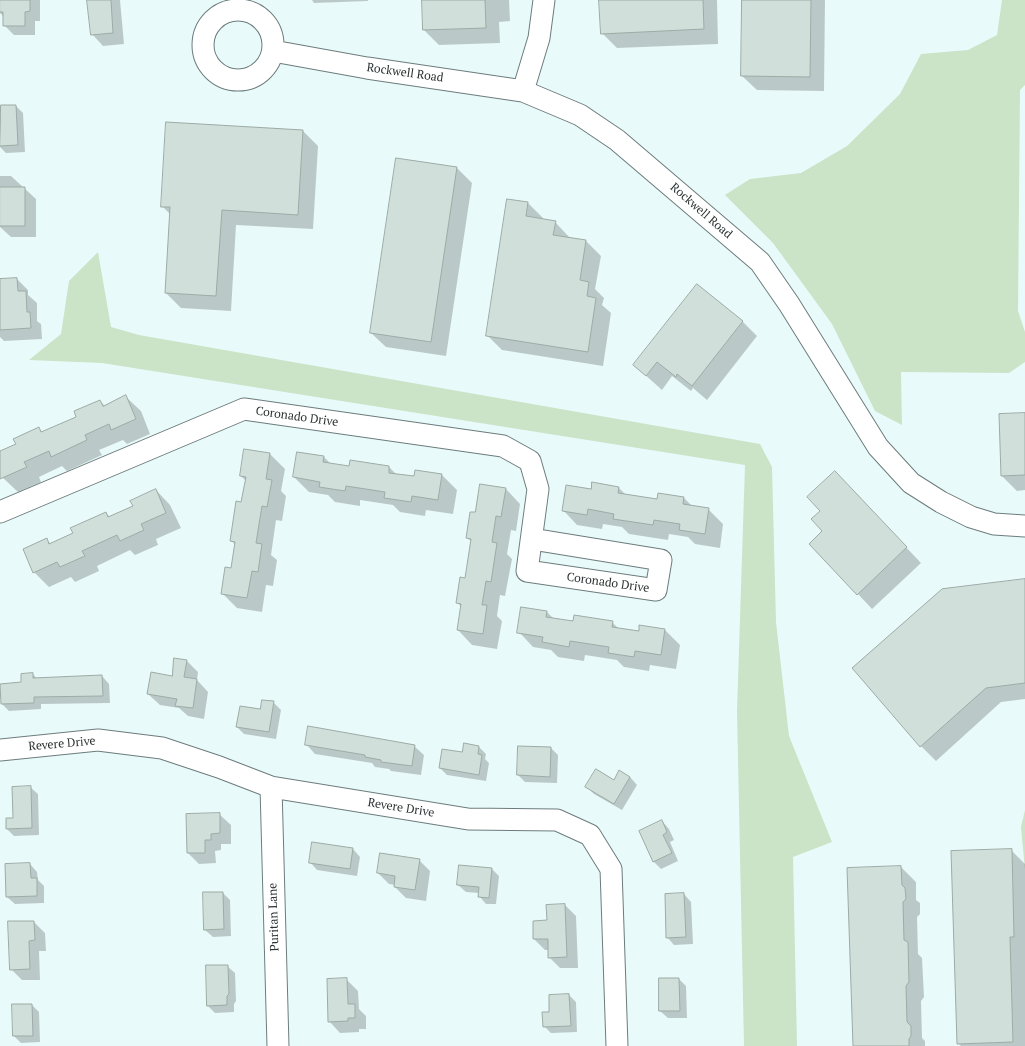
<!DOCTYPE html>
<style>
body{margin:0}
canvas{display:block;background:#e9fafa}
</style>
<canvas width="1025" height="1046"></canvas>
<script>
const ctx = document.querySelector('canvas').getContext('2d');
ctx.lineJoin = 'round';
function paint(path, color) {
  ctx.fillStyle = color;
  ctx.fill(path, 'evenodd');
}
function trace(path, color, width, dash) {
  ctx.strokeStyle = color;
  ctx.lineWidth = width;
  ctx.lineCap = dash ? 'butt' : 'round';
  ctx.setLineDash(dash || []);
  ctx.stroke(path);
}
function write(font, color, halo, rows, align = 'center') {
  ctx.font = font + ' "PT Serif",serif';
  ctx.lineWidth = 4;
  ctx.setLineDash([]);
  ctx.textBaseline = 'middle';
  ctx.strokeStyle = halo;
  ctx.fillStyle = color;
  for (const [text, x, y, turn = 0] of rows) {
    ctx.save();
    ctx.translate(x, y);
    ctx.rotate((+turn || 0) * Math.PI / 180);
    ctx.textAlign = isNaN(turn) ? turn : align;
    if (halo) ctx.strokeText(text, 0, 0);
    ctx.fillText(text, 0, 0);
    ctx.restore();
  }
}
paint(new Path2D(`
 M 1002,0 L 1025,0 L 1025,85 L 1020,90 L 1018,311 L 1025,332 L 1025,362 L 1009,373 L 901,372 L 902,425 L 875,411 L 832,324 L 773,243 L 725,195 L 750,179 L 801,173 L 847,146 L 900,94 L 921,54 L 968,50 L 997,35 Z
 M 98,252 L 111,327 L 139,335 L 760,444 L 772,467 L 776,622 L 789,736 L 832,842 L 793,857 L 797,1046 L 744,1046 L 737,711 L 745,465 L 102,363 L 29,360 L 61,334 L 69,281 Z
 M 1025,810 L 1025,870 L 1021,827 Z`), '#cbe4c8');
paint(new Path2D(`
 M 0,0 L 40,0 L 40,21 L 35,21 L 35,35 L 14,35 L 4,25 L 4,17 L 0,13 Z
 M 88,0 L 120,0 L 124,44 L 103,46 L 92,34 Z
 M 312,0 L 368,0 L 368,1 L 314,3 Z
 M 423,0 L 509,0 L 510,21 L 499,22 L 500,43 L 439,45 L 424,30 Z
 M 600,0 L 717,0 L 718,44 L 617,48 L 602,33 Z
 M 743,0 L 825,0 L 824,91 L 757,90 L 742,76 Z
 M 16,106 L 23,113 L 25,152 L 6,153 L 0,147 L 0,115 Z
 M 303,131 L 318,146 L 313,229 L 236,225 L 231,311 L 181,308 L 166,293 L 171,215 L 162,206 Z
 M 397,159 L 457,168 L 472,183 L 446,356 L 386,347 L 371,333 Z
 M 0,176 L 11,176 L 36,199 L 36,237 L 11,237 L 0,227 Z
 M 508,200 L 528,203 L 543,218 L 543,220 L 555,222 L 570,238 L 586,241 L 601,256 L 595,289 L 604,298 L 602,305 L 611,313 L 603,366 L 502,350 L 488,336 Z
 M 17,279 L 28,290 L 28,295 L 37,303 L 37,321 L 41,324 L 42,339 L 4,341 L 0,337 L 0,280 Z
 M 742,321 L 757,336 L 707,400 L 693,388 L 691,391 L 672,376 L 662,390 L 634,365 Z
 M 126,397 L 141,411 L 150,434 L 127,444 L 123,440 L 99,450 L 102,455 L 67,471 L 62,466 L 39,477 L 41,482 L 18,492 L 3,478 L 0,471 L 0,452 L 17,444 L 39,428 L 43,433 L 77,417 L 100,401 L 105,406 Z
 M 1025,414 L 1025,490 L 1017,491 L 1002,476 Z
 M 245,450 L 270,454 L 285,469 L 281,491 L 286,496 L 282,521 L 276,520 L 271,555 L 277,560 L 273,586 L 266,585 L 262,612 L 237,608 L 222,593 L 232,569 L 235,545 L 231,540 L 242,503 L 246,481 L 241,476 Z
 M 324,457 L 331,464 L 350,467 L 389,467 L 397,475 L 415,477 L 442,475 L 457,490 L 453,514 L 426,510 L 425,516 L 400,512 L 393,505 L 360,500 L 360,506 L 335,502 L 328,495 L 309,492 L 294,477 Z
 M 835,472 L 921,563 L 872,609 L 858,594 L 823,531 L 821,511 Z
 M 619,488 L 627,496 L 658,501 L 659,494 L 684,498 L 692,506 L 708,509 L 723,524 L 720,548 L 695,544 L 688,537 L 669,534 L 668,540 L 629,534 L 622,527 L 603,524 L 602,529 L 577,525 L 563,510 L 592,490 Z
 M 506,489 L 520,504 L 516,531 L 511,530 L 507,554 L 512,559 L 505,596 L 500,595 L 497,616 L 502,621 L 497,649 L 472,645 L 458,630 L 461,607 L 457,602 L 466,579 L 472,542 L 467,538 L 476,514 Z
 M 156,490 L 170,505 L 181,528 L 156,539 L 158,545 L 135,555 L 130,550 L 97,566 L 99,571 L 75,582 L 71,577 L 49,587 L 34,572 L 24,550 L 47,540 L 51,544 L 74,534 L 106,513 L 110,517 L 134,506 Z
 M 1025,580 L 1025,699 L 1001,702 L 936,761 L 921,746 Z
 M 547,612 L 554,619 L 574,622 L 612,622 L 619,629 L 639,632 L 665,630 L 680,645 L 676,669 L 650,665 L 649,671 L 624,667 L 617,660 L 585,655 L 584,661 L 558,657 L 551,650 L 533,647 L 519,632 Z
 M 187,661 L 198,672 L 197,680 L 208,692 L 204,719 L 188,716 L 179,708 L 160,705 L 148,694 L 172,677 Z
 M 33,674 L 37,679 L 102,676 L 109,684 L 110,703 L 41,704 L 41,709 L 9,711 L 2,704 Z
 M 273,702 L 281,710 L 276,739 L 244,734 L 237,727 Z
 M 309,727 L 414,746 L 424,755 L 421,775 L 391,771 L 389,769 L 375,767 L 372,763 L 315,754 L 306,744 Z
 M 479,747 L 486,754 L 485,759 L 489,763 L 486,781 L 447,775 L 440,768 L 463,753 Z
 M 551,748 L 558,755 L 557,783 L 525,782 L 518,775 Z
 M 630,777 L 637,785 L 622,810 L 594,794 L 587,787 Z
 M 30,787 L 38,794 L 39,835 L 14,836 L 7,829 L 7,819 L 14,819 Z
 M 219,814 L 231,825 L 231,844 L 221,844 L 221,850 L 215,851 L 216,863 L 199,864 L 188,853 Z
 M 662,821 L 669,829 L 674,840 L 670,842 L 678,861 L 661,869 L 653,861 Z
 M 313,843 L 353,849 L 360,857 L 357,876 L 317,870 L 310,862 Z
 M 1011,850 L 1025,864 L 1025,1046 L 961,1046 L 958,1043 Z
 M 419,860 L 430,871 L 426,901 L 406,898 L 395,887 L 395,885 L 389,884 L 378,873 Z
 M 30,864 L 37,872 L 38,880 L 44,886 L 44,903 L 15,904 L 7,897 Z
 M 901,867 L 916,882 L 916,900 L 920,903 L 920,914 L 917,917 L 918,954 L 922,958 L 924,997 L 921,1001 L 922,1038 L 925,1041 L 925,1046 L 854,1046 Z
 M 492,869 L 499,876 L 496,904 L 486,904 L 479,896 L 479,893 L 466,892 L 458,885 Z
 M 223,893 L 230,900 L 231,936 L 213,937 L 205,930 Z
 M 684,894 L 691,902 L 693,944 L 674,945 L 667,937 L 666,895 Z
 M 565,905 L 576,916 L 578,968 L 560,968 L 549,957 L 549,950 L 545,950 L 534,939 L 548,921 Z
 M 34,922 L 45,933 L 46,951 L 39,951 L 40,980 L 22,980 L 11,969 Z
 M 227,966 L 235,973 L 236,1001 L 234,1004 L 234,1012 L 215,1013 L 208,1006 Z
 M 679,979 L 686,986 L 687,1018 L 668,1018 L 660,1011 Z
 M 347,980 L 358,991 L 359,1009 L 366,1016 L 366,1029 L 359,1029 L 359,1032 L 340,1033 L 329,1021 Z
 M 569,995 L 576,1002 L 577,1032 L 551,1033 L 544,1026 L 550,1013 Z
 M 32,1005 L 39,1012 L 40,1042 L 21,1043 L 14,1036 Z`), '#0003');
const building = new Path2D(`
 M 0,0 L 30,0 L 30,11 L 25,12 L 25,26 L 3,26 L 3,12 L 0,12 Z
 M 87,0 L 111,0 L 113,33 L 91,35 Z
 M 422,0 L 485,0 L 486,28 L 423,30 Z
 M 599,0 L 703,0 L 704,29 L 601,34 Z
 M 742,0 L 811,0 L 810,77 L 741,76 Z
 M 1,105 L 16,105 L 18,145 L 0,146 Z
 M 166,122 L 303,130 L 298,215 L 222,210 L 216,296 L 165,293 L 170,207 L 161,207 Z
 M 396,158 L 457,167 L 431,342 L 370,333 Z
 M 0,187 L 25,187 L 25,226 L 0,226 Z
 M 507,199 L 528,202 L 526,216 L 556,221 L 553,235 L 586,240 L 580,280 L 589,282 L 587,296 L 596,298 L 588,352 L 486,336 Z
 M 17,278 L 18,291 L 26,291 L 27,312 L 30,312 L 31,328 L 0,330 L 0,279 Z
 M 697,284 L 743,321 L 692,386 L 677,374 L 676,377 L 657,362 L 646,376 L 633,365 Z
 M 126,395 L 136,419 L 111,430 L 109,424 L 85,435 L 87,440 L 51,457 L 49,451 L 24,462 L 27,467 L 0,479 L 0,451 L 16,444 L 13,439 L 39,427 L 41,432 L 76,417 L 74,411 L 100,400 L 103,406 Z
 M 1025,413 L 1025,475 L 1001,476 L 999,414 Z
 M 244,449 L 270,453 L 266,479 L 272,480 L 267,507 L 262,506 L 256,543 L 262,544 L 258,572 L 252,571 L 247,598 L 221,594 L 225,567 L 231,568 L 235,542 L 230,541 L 236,501 L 241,502 L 246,477 L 240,476 Z
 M 297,452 L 324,456 L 323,462 L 349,466 L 350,460 L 389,466 L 389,473 L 414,476 L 415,470 L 442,474 L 438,500 L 412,496 L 411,502 L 384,498 L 385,492 L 346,486 L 345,491 L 319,487 L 320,482 L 293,477 Z
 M 835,471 L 907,547 L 857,595 L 809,544 L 822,531 L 811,519 L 820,511 L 807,497 Z
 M 592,482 L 619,487 L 618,493 L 657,499 L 658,493 L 684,497 L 683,504 L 709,508 L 705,534 L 679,530 L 680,524 L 654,520 L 653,525 L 613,519 L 614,514 L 588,509 L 587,515 L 562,511 L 566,485 L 591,489 Z
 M 480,484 L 506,488 L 501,517 L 496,516 L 492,542 L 497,543 L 491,582 L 486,581 L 482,605 L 487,605 L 483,634 L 457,630 L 461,604 L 456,603 L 460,577 L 465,578 L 471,539 L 466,538 L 470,512 L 475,512 Z
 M 156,489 L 166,513 L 141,524 L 144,530 L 120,541 L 117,535 L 82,551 L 85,556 L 60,567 L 57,562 L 33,573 L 23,549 L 47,538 L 49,544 L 73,533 L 70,528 L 106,512 L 108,517 L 133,506 L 130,501 Z
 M 1025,579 L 1025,683 L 986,688 L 920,747 L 852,668 L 942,589 Z
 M 521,607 L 547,611 L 546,617 L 573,621 L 574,615 L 613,621 L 612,627 L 639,631 L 639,625 L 665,629 L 661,655 L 635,651 L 634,657 L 608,653 L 609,647 L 570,641 L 569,647 L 542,642 L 543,637 L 517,633 Z
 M 174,658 L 187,660 L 184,677 L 197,679 L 193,708 L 175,706 L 177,699 L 147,694 L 151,672 L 172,676 Z
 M 33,673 L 33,678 L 102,675 L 103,696 L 34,697 L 34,703 L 1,704 L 0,684 L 21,682 L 21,674 Z
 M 262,700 L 274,701 L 269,732 L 236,727 L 240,706 L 260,709 Z
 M 308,726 L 415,745 L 412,766 L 381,762 L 381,760 L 365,757 L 365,755 L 305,745 Z
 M 464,743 L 479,746 L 478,754 L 482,755 L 479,775 L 439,768 L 442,749 L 462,752 Z
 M 518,746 L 551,747 L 550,777 L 517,775 Z
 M 596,769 L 614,780 L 619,770 L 630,777 L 614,804 L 585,787 Z
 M 31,786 L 32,828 L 6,829 L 6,818 L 13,818 L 12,787 Z
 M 220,813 L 220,833 L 211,834 L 211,840 L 205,840 L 205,853 L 187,853 L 186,814 Z
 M 662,820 L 667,832 L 663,835 L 672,853 L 653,862 L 639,831 Z
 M 312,842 L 353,848 L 350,869 L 309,863 Z
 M 1012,849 L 1014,937 L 1010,937 L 1013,1042 L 957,1044 L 951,851 Z
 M 380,853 L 420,859 L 415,890 L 394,887 L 395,876 L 377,873 Z
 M 30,863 L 31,878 L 37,878 L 37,896 L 6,897 L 5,864 Z
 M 459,865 L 492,868 L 489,898 L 478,897 L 479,887 L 457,885 Z
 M 901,866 L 902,885 L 905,888 L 906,899 L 903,902 L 904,940 L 908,942 L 909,982 L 906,986 L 907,1022 L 911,1026 L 911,1036 L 909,1039 L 909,1046 L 853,1046 L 847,868 Z
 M 203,892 L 223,892 L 224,929 L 204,930 Z
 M 684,893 L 686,937 L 666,938 L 665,894 Z
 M 565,904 L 567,957 L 548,958 L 548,939 L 533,939 L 533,921 L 547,920 L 546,905 Z
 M 8,921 L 34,921 L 35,940 L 29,941 L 30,969 L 10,970 Z
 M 206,965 L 228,965 L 229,994 L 227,996 L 227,1005 L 207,1006 Z
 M 347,978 L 348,1004 L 355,1004 L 355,1018 L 348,1018 L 348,1021 L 328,1022 L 327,979 Z
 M 659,978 L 679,978 L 680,1011 L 659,1011 Z
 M 569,994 L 571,1026 L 543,1027 L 542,1012 L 549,1012 L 549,995 Z
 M 12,1004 L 32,1004 L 33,1036 L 13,1036 Z`);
paint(building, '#d0dfd9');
trace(building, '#9daba5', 1);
const minor = new Path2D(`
 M203 45a35 35 0 1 1 70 0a35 35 0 1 1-70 0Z
 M 273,51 L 367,68 L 523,91 L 580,115 L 617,140 L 760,262 L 789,304 L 878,447 L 911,483 L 941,502 L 971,517 L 994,524 L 1025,526
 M 523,91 L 539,38 L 544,0
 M 0,512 L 244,409 L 503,446 L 530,461 L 538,489 L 527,571 L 656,590 L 661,560 L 532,539
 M 0,750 L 98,740 L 162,748 L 219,767 L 271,787 L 468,819 L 557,820 L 590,835 L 611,869 L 617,1046
 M 271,787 L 278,1046`);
trace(minor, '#6d7c7c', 23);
trace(minor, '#fff', 21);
write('12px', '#2c3232', '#fff', [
 ["Rockwell Road",405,73,8],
 ["Rockwell Road",701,211,41],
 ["Coronado Drive",297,417,8],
 ["Coronado Drive",608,583,8],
 ["Revere Drive",62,744,-5],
 ["Revere Drive",401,808,9],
 ["Puritan Lane",274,917,-92]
]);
</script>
